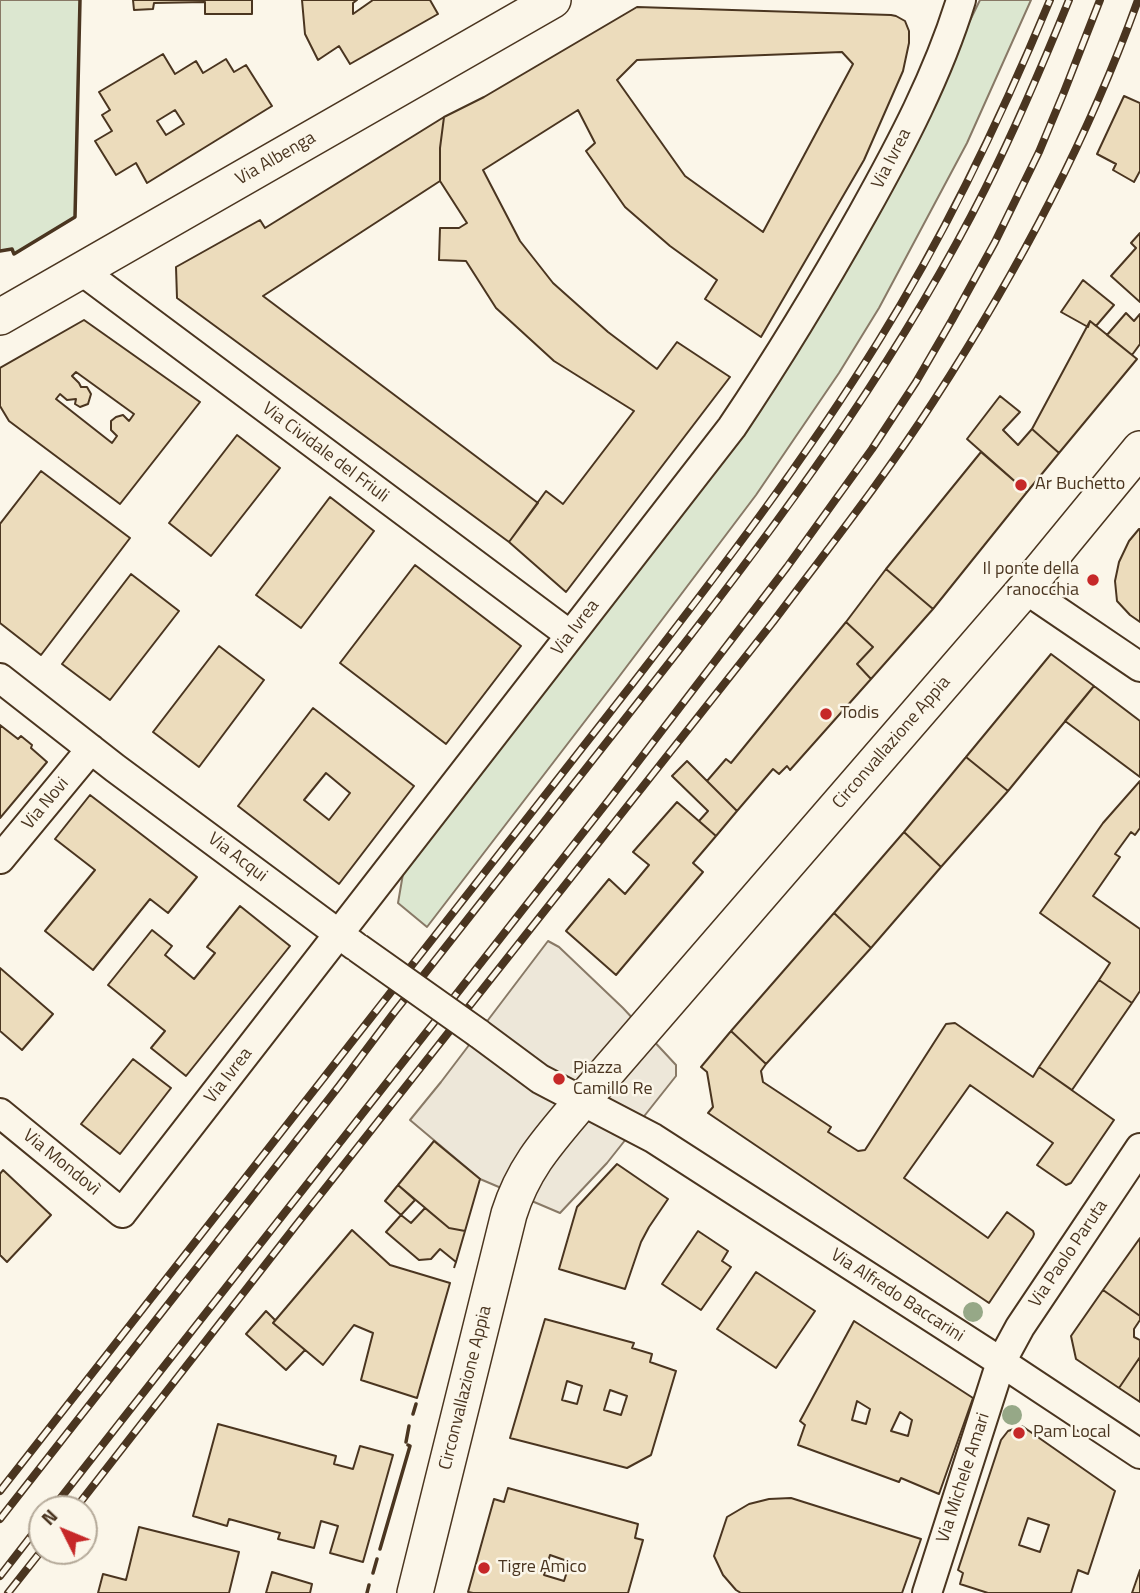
<!DOCTYPE html>
<html>
<head>
<meta charset="utf-8">
<style>
  body { margin:0 }
  #map { position:relative; width:1140px; height:1593px; overflow:hidden; background:#fbf6e9; font-family:"Titillium Web",sans-serif }
  canvas { display:block }
  .north { position:absolute; left:28px; top:1495px; width:70px; height:70px; box-sizing:border-box; background:#fbf6e9; border:2px solid #b4a999; border-radius:50%; rotate:313deg; font-size:19px; font-weight:700; line-height:28px; text-align:center; color:#4a3520 }
  .north::after { content:''; display:block; margin:auto; width:24px; height:32px; background:#c62828; clip-path:polygon(50% 0,100% 100%,50% 72%,0 100%) }
</style>
</head>
<body>
<div id="map">
<canvas width="1140" height="1593"></canvas>
<div class="north">N</div>
</div>
<script>
const context = document.querySelector('canvas').getContext('2d');
context.lineJoin = 'round';
function fill(path, color) { context.fillStyle = color; context.fill(path, 'evenodd'); }
function trace(path, color, width, dash) { context.strokeStyle = color; context.lineWidth = width; context.lineCap = dash ? 'butt' : 'round'; context.setLineDash(dash || []); context.stroke(path); }
function label(font, color, halo, rows, align = 'center') {
  context.font = font + ' "Titillium Web",sans-serif'; context.lineWidth = 5; context.setLineDash([]); context.textBaseline = 'middle'; context.strokeStyle = halo; context.fillStyle = color; for (const [text, x, y, turn = 0] of rows) {
    context.save(); context.translate(x, y); context.rotate((+turn || 0) * Math.PI / 180); context.textAlign = isNaN(turn) ? turn : align; if (halo) context.strokeText(text, 0, 0); context.fillText(text, 0, 0); context.restore();
  }
}
const green = new Path2D(`
  M0,0h80l-5,217 -61,37 -3,-5 -11,2z
  M980,0h51l-64,143 -88,165 -40,65 -83,122 -141,187 -188,245 -29,-24 6,-35 472,-655z`);
const parking = new Path2D(`
  M548,941l11,6 64,61 53,57v11l-69,87 -47,50 -80,-34 -70,-59 31,-38z`);
const building = new Path2D(`
  M133,0h119v14h-47v-12l-51,1 -1,6 -19,1z
  M302,0h55l-4,3v11l20,-14h57l8,14 -88,50 -11,-18 -21,14 -13,-26z
  M637,7l254,8 5,1 9,5 4,10v12l-6,28 -39,89 -103,177 -56,-38 12,-19 -47,-34 -45,-39 -39,-56 9,-8 -17,-33 -95,60 37,71 33,42 55,49 49,37 20,-27 53,35 -164,215 -57,-50 37,-51 17,13 71,-93 -80,-50 -58,-53 -30,-47 -27,-1 1,-32h19l8,-5 -27,-42v-33l4,-31 40,-20zM842,52l11,12 -90,168 -78,-56 -68,-96 20,-20z
  M163,54l12,20 21,-13 7,12 23,-14 8,13 12,-7 26,41 -125,77 -11,-20 -20,12 -21,-34 17,-10 -10,-16 8,-5 -11,-18zM175,110l9,14 -18,11 -9,-14z
  M1124,96l16,7v68l-6,11 -21,-12 3,-6 -19,-10z
  M444,117l-4,31v33l-177,115 275,207 -29,39 -332,-244 -1,-31 84,-47 5,8z
  M1140,233v69l-29,-26 25,-28 -5,-5z
  M1083,280l31,25 -18,21 -6,-5 -2,6 -27,-15z
  M1126,313l8,8 6,-7v30l-8,11 -25,-20z
  M84,320l116,82 -80,102 -111,-83 -9,-15v-38zM76,372l58,42 -5,7 -6,-6 -7,2 -5,4v9l6,6 -5,7 -56,-44 4,-5 7,6 9,-1 -1,5 5,3 8,-3 3,-10 -4,-7h-6l-2,-4 -7,-7z
  M1090,321l47,38 -78,94 -27,-24z
  M1000,396l20,16 -17,18 15,15 14,-16 27,24 -32,39 -60,-53z
  M237,435l43,33 -69,88 -42,-33z
  M981,452l46,40 -94,117 -47,-40z
  M41,471l89,67 -89,117 -41,-32v-99z
  M330,497l44,34 -73,97 -45,-33z
  M1139,529h1v93l-10,-7 -13,-14 -2,-20 4,-19 10,-21z
  M415,565l106,81 -75,98 -106,-81z
  M886,569l47,40 -62,70 -14,-15 16,-17 -27,-25z
  M131,574l48,37 -69,89 -48,-36z
  M846,622l27,25 -16,17 14,15 -81,91 -3,-4 -8,8 -6,-5 -36,42 -30,-30 19,-22 5,4z
  M219,646l45,34 -65,87 -46,-35z
  M1051,654l43,32 -86,105 -42,-34z
  M1094,686l46,35v56l-75,-56z
  M313,708l101,78 -75,98 -101,-78zM326,773l24,20 -21,27 -25,-20z
  M0,725l18,14 3,-3 11,9 -1,3 16,14 -47,56z
  M966,757l42,34 -67,76 -37,-35z
  M687,761l50,50 -21,25 -17,-15 9,-10 -36,-35z
  M1140,781v47l-5,7 -4,-3 -16,22 5,3 -27,39 47,33v62l-8,12 -33,-23 11,-17 -70,-50 63,-90z
  M90,795l107,82 -29,36 -18,-14 -57,71 -48,-39 50,-61 -40,-31z
  M677,802l39,34 -23,27 10,9 -87,103 -50,-44 43,-52 16,15 24,-29 -16,-13z
  M904,832l37,35 -70,81 -37,-35z
  M240,906l50,40 -104,130 -35,-28 14,-17 -57,-46 44,-55 20,16 -7,9 29,24 21,-26 -8,-6z
  M834,913l37,35 -105,116 -35,-33z
  M0,968l53,46 -31,36 -22,-19z
  M1099,980l33,23 -60,87 -33,-23z
  M955,1023l78,54 6,-10 75,53 -43,63 -5,2 -29,-20 16,-22 -83,-58 -66,93 84,60 19,-26 26,19 1,3 -1,3 -44,66 -281,-190 5,-6 -6,-35 -6,-5 30,-36 35,33 -5,7 2,11 68,45 -3,5 30,19 7,-1 81,-126z
  M133,1059l38,29 -51,66 -39,-30z
  M434,1141l46,38 -15,52 -16,-3 -51,-43z
  M617,1164l51,35 -19,28 -8,15 -16,47 -66,-20 18,-62z
  M3,1170l48,45 -44,47 -7,-7v-81z
  M398,1185l17,15 -14,15 -16,-14z
  M425,1208l24,20 16,3 -9,31 -16,-13 -9,10 -12,1 -33,-28 15,-17 10,8z
  M352,1230l38,35 60,18 -33,115 -56,-18 12,-47 -19,-8 -31,40 -50,-42z
  M698,1231l30,20 -6,10 9,6 -30,43 -39,-26z
  M1140,1238v78l-37,-26z
  M756,1272l59,39 -39,57 -59,-39z
  M1103,1290l37,26v4l-6,9v8l6,3v17l-21,31 -43,-29 -5,-23z
  M266,1311l9,9 -2,3 32,27 -19,20 -40,-36z
  M545,1319l89,24 -2,5 20,6 -2,8 26,9 -25,84 -24,13 -117,-30zM567,1381l15,5 -5,18 -15,-4zM610,1390l17,6 -6,19 -17,-5z
  M854,1321l119,77 -34,96 -38,-16 -2,4 -101,-37 7,-20 -5,-4zM857,1401l13,8 -4,15 -14,-4zM900,1412l12,8 -4,16 -17,-5z
  M1140,1357v45l-21,-14z
  M218,1424l118,32 -2,8 19,5 7,-23 33,9 -30,107 -33,-9 8,-27 -17,-5 -7,27 -36,-9 2,-6 -51,-14 -2,7 -34,-10z
  M1022,1426l93,65 -27,83 -10,-4 -7,23h-83l-28,-9 3,-11 -5,-3 43,-130 7,-9zM1028,1518l21,7 -9,27 -21,-7z
  M508,1488l130,36 -3,14 8,2 -15,53h-155l-5,-1 26,-93 10,3zM550,1555l20,7 -6,19 -20,-6z
  M791,1498l130,41 -19,54h-161l-5,-3 -13,-15 -9,-19 13,-39 22,-13 20,-5z
  M139,1527l100,25 -10,41h-131l5,-19 23,6z
  M1140,1570v23h-8z
  M272,1572l40,12 -2,9h-44z`);
const minor = new Path2D(`
  M82,271l488,364
  M1025,589l115,78
  M0,678l115,90 240,178
  M0,859l91,-110
  M478,1033l62,46 113,59 348,224 139,92
  M0,1113l122,100 610,-786c47,-70 90,-141 131,-214 38,-68 75,-138 98,-213
  M927,1593l74,-231 19,-35 120,-179`);
const tertiary = new Path2D(`
  M0,317l553,-317
  M415,1593l94,-379c15,-48 41,-75 73,-113l443,-512 115,-140`);
const rail = new Path2D(`
  M0,1491l633,-808c86,-111 171,-222 245,-341 68,-109 123,-224 172,-342
  M52,1509l556,-708 179,-234 85,-118 44,-67 36,-62 43,-78 44,-90 25,-60 36,-92
  M75,1509l222,-285 476,-602c54,-72 111,-144 160,-220 82,-126 154,-260 205,-402
  M0,1519l339,-433 54,-72 294,-374c110,-142 217,-290 298,-451 31,-62 58,-125 84,-189
  M0,1576l42,-54
  M8,1593l34,-43`);
const minorBridge = new Path2D(`
  M358,948l120,85`);
const fence = new Path2D(`
  M454,1268l2,-6`);
const wall = new Path2D(`
  M0,251l12,-2 2,5 61,-37 5,-217
  M413,1414l3,-10
  M406,1442l3,-16
  M380,1549l30,-103 -2,-1
  M373,1573l4,-14
  M367,1593l2,-8`);
const trees = [
  [973,1312],
  [1012,1415]
];
const markers = [
  [1021,485,7,"#c62828"],
  [1093,580,7,"#c62828"],
  [826,714,7,"#c62828"],
  [559,1079,7,"#c62828"],
  [1019,1433,7,"#c62828"],
  [484,1568,7,"#c62828"]
];
const streetNames = [
  ["Via Albenga",276,159,-30],
  ["Via Ivrea",892,159,-63],
  ["Via Cividale del Friuli",325,453,37],
  ["Via Ivrea",576,628,-52],
  ["Circonvallazione Appia",892,743,-49],
  ["Via Novi",46,804,-50],
  ["Via Acqui",237,858,37],
  ["Via Ivrea",229,1076,-52],
  ["Via Mondovì",61,1163,39],
  ["Via Paolo Paruta",1069,1254,-56],
  ["Via Alfredo Baccarini",897,1296,33],
  ["Circonvallazione Appia",466,1388,-76],
  ["Via Michele Amari",964,1478,-72]
];
const poiNames = [
  ["Ar Buchetto",1035,485],
  ["Il ponte della",1079,570,"right"],
  ["ranocchia",1079,591,"right"],
  ["Todis",840,714],
  ["Piazza",573,1069],
  ["Camillo Re",573,1090],
  ["Pam Local",1033,1433],
  ["Tigre Amico",498,1568]
];
fill(green, '#dce7d0');
trace(green, '#887966', 2);
fill(parking, '#ede7d9');
trace(parking, '#887966', 2);
fill(building, '#ecdcbc');
trace(building, '#4a3520', 2);
trace(minor, '#4a3520', 32);
trace(tertiary, '#4a3520', 38);
trace(minor, '#fbf6e9', 28);
trace(tertiary, '#fbf6e9', 35);
trace(rail, '#4a3520', 8);
trace(rail, '#fbf6e9', 5, [16]);
trace(minorBridge, '#4a3520', 32, []);
trace(minorBridge, '#fbf6e9', 28);
trace(fence, '#4a3520', 2, [9, 3.5]);
trace(wall, '#4a3520', 3.5);
context.fillStyle = '#96a887';
for (const [x, y] of trees) { context.beginPath(); context.arc(x, y, 10, 0, 2 * Math.PI); context.fill(); }
for (const [x, y, r, color] of markers) { const dot = new Path2D(); dot.arc(x, y, r, 0, 2 * Math.PI); context.fillStyle = color; context.fill(dot); trace(dot, '#fbf6e9', 2.5); }
label('18px', '#4a3520', '#fbf6e9', streetNames);
label('18px', '#4a3520', '#fbf6e9', poiNames, 'left');
</script>
</body>
</html>
